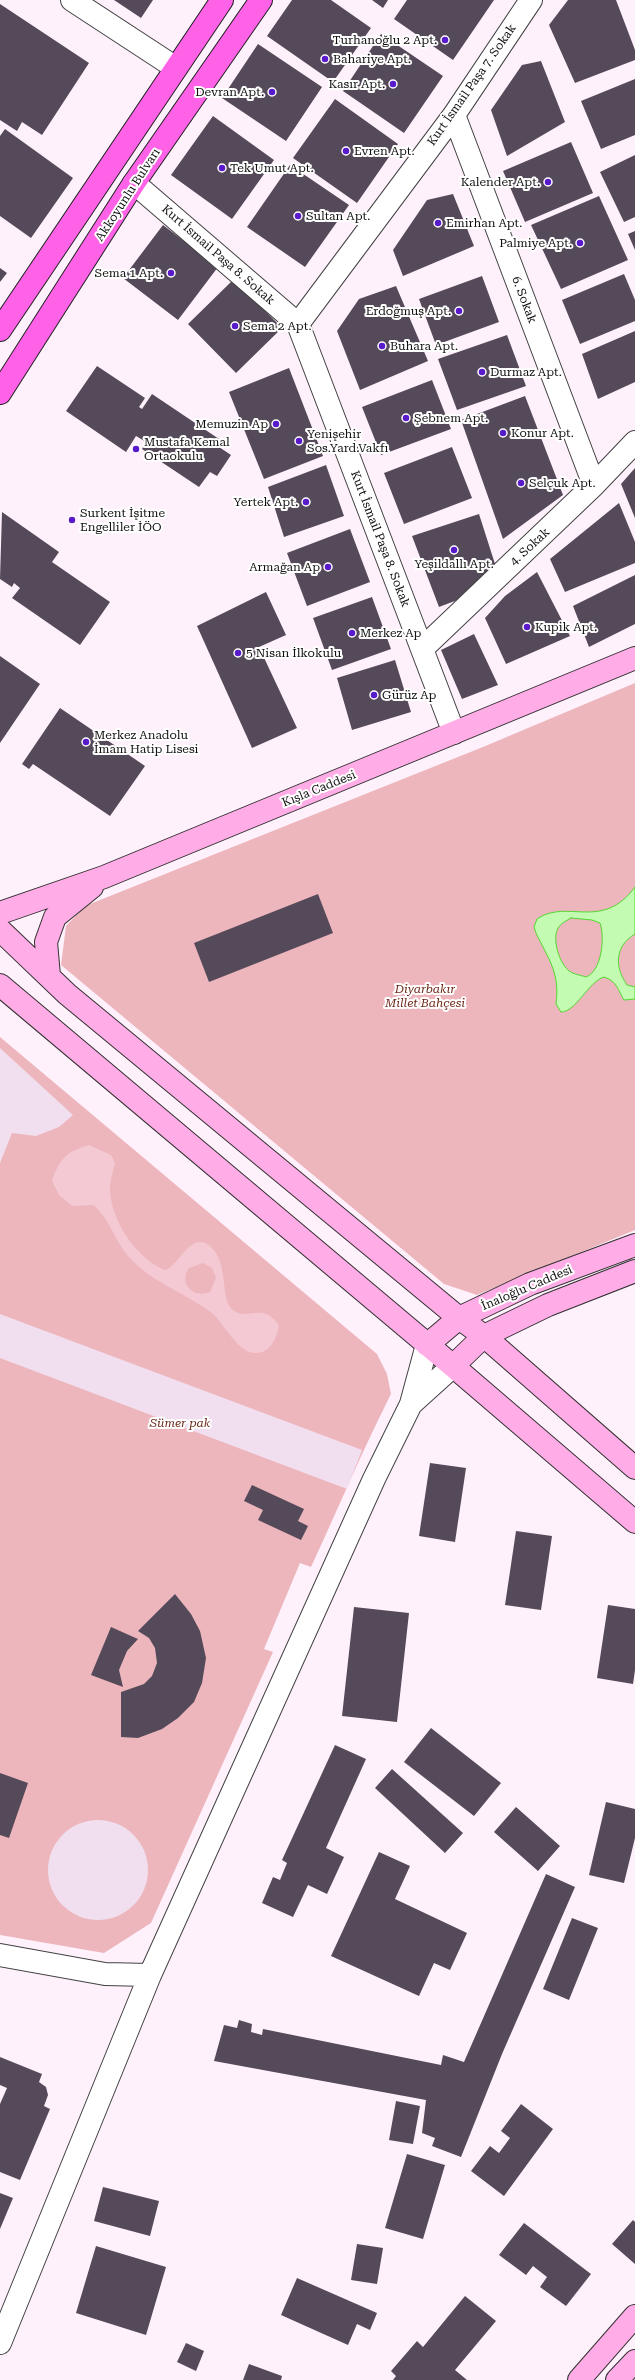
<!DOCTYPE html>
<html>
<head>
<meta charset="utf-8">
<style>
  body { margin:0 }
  canvas { display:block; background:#fff1fc }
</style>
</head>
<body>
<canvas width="635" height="2380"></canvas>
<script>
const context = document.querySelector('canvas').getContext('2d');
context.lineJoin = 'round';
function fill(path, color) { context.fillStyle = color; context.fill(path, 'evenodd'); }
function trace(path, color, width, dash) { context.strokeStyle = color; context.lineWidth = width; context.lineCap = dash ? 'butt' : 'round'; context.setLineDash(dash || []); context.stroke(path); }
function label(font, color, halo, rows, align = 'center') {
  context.font = font + ' "Roboto Serif",serif'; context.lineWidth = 4; context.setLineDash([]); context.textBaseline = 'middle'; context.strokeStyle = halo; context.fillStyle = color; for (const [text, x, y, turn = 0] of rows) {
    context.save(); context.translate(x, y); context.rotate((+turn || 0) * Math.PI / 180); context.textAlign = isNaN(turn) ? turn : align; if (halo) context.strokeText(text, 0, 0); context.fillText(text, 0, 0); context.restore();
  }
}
const green = new Path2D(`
  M635,683v547l-158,65 -33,-11 -383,-319 5,-39 19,-20 398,-159z
  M0,1037l377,317 10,20 4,20c-29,57 -53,115 -80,173l-11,-4 -36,86 9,3 -122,271 -47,30 -104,-18z`);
const pitch = new Path2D(`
  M89,1145l22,10 4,8c-2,9 -5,17 -5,27 1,31 27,69 55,80 14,-4 26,-40 45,-24 20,18 9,53 23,64 15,12 28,-9 46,15 -2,12 -8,28 -23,28 -19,0 -31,-29 -44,-40 -26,-20 -60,-30 -83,-56 -15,-17 -18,-37 -36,-52l-21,1 -13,-11 -7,-14c8,-24 15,-29 37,-36zM203,1263l9,5 4,10 -6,14c-17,7 -32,-9 -21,-24z`);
const plaza = new Path2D(`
  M0,1048l73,67 -14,12 -23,9 -24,-3 -12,30z
  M0,1314l362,136 -15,39 -347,-131z
  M48 1870a50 50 0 1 1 100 0a50 50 0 1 1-100 0Z`);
const water = new Path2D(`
  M635,887v47c-20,12 -21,32 -8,51l8,2v12l-11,1c-6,-10 -7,-19 -20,-23 -16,5 -28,35 -43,35l-5,-8c4,-31 -7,-44 -20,-71l-2,-6 3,-8c31,-21 65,13 98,-32zM571,918l21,2 8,3c5,14 2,48 -14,54 -6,-2 -14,-3 -18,-7 -9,-8 -16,-31 -10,-42 3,-5 8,-7 13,-10z`);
const building = new Path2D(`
  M114,0h39l-12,18z
  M292,0h39l40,28 -38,54 -66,-46z
  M372,0h16l-5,8z
  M407,0h87l-41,60 -59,-41z
  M568,0h48l19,50v10l-60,23 -26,-58z
  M0,4l89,59 -47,72 -20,-13 -5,9 -17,-11z
  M381,34l62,42 -39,57 -61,-42z
  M258,44l64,43 -36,54 -64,-43z
  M541,61l24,61 -58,34 -16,-46 31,-45z
  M635,79v56l-34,14 -20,-48z
  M335,99l63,45 -41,59 -64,-45z
  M213,116l61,44 -42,59 -61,-44z
  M5,129l68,49 -42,60 -31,-22v-80z
  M571,142l22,51 -68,29 -22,-51z
  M635,155v62l-11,5 -24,-50z
  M290,165l59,40 -44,62 -58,-40z
  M453,194l21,52 -71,30 -10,-26 34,-50z
  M599,196l29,64 -67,29 -30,-64z
  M163,225l55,42 -40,53 -55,-42z
  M635,231v19l-7,-16z
  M0,268l7,5 -7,9z
  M624,274l11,26v21l-55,23 -18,-44z
  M482,276l17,46 -63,23 -17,-46z
  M234,279l48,49 -46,45 -48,-49z
  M396,286l32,75 -68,29 -23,-59 22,-32z
  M635,331v51l-37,17 -16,-45z
  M507,335l19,51 -69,24 -19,-51z
  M97,366l48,32 -6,9 3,2 10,-15 70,47 -3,6 12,8 -14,21 -7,-4 -11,15 -57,-38 4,-7 -10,-6 -10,16 -60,-41z
  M289,368l34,88 -59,23 -35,-87z
  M432,380l19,49 -70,26 -19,-48z
  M525,396l38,99 -60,44 -42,-119z
  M452,447l20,51 -68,26 -20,-51z
  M326,465l18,51 -60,21 -16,-50z
  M635,468v50l-14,-34z
  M619,503l16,39v21l-70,29 -15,-33z
  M2,512l57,40 -7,10 58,40 -30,43 -68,-47 8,-10 -6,-5 -2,4 -12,-8z
  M479,514l16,50 -35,35 -21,8 -27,-71z
  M350,529l20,53 -63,24 -20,-53z
  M537,572l33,64 -64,28 -21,-46 20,-22z
  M635,575v49l-46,23 -16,-41z
  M266,592l20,43 -27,12 38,81 -45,20 -55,-122z
  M372,597l19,52 -59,21 -19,-52z
  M474,634l24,51 -36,14 -21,-49z
  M0,656l40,28 -40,59z
  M395,660l16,52 -59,18 -15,-52z
  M60,708l85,58 -35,50 -77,-52 -4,5 -7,-5z
  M318,894l15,39 -124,49 -15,-39z
  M430,1463l36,5 -11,74 -36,-6z
  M252,1485l52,24 -6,12 10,5 -7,14 -43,-20 5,-10 -19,-9z
  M516,1531l36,5 -11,74 -36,-5z
  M175,1594l16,20 9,17 6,27 -4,25 -8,19 -16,16 -16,11 -24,9 -17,-1v-45l23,-8 8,-8 5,-13 -2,-15 -6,-10 -11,-7z
  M608,1605l27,4v61l-2,14 -36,-6z
  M354,1607l55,6 -12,109 -55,-6z
  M111,1627l27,12 -11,12 -8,19 4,17 -32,-12z
  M431,1728l70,55 -27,33 -70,-54z
  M335,1745l31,14 -40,89 18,9 -17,37 -19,-9 -15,32 -31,-14 11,-26 7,3 7,-17 -5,-3z
  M392,1769l71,64 -18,20 -70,-65z
  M0,1773l28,10 -19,55 -9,-3z
  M606,1802l29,7v29l-11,45 -35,-8z
  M516,1807l44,39 -22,25 -44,-39z
  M379,1852l31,14 -15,33 72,34 -17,37 -16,-7 -15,33 -88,-40z
  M546,1874l29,13 -73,167 -41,103 -29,-11 3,-8 -13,-5 4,-33 -212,-39 10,-36 13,3 2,-8 13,4 -1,8 11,3 1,-6 178,36 2,-10 21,7z
  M572,1918l26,10 -29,72 -26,-11z
  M0,2057l42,17 -3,8 7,5 2,8 -4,11 6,3 -30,71 -20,-8v-68l7,-16 -7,-3z
  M396,2101l24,5 -7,38 -24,-4z
  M521,2104l32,25 -49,67 -33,-25 19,-25 9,7 11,-15 -9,-7z
  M407,2154l38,11 -22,74 -38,-11z
  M103,2187l56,14 -9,35 -56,-15z
  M0,2193l13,5 -13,31z
  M633,2220l2,2v42l-23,-20z
  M524,2223l67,51 -25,32 -26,-19 7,-10 -14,-11 -7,9 -27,-20z
  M357,2244l26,4 -6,36 -26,-4z
  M96,2246l70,21 -20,68 -70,-22z
  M297,2278l80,35 -7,17 -13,-6 -9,21 -67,-30z
  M465,2296l31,25 -41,49 12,10h-74l3,-4 -5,-5 26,-30 6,6z
  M186,2343l18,8 -8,20 -19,-9z
  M249,2364l33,12 -1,4h-38z`);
const street = new Path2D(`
  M72,0l104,68
  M454,115l140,370
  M134,183l164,141 156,409
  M298,324l156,-209 77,-115
  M422,649l172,-164 41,-43
  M411,1404l16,-59
  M0,1955l105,19 45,1
  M0,2343l150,-368 224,-496 37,-75 42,-38`);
const secondary = new Path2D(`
  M0,913l104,-36 531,-219
  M0,930l67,64 392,324 25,18 151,132
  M49,976l-3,-34 9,-25 37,-30
  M0,985l453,381 182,156
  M427,1345l32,-27 71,-34 105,-39
  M453,1366l31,-30 64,-31 87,-34
  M579,2380l56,-64
  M617,2380l18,-19`);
const primary = new Path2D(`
  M0,330l222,-330
  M0,393l134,-210 127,-183`);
const markers = [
  [445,40,4,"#581acb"],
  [325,59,4,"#581acb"],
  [393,84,4,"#581acb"],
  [272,92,4,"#581acb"],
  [346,151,4,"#581acb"],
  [222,168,4,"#581acb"],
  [548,182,4,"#581acb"],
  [298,216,4,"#581acb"],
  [438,223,4,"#581acb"],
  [580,243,4,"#581acb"],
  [171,273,4,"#581acb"],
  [459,311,4,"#581acb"],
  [235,326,4,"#581acb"],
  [382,346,4,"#581acb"],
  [482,372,4,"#581acb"],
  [406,418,4,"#581acb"],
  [276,424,4,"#581acb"],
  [503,433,4,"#581acb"],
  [299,441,4,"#581acb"],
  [136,449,4,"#581acb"],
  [521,483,4,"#581acb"],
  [306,502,4,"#581acb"],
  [72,520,4,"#581acb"],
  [454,550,4,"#581acb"],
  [328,567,4,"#581acb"],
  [527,627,4,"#581acb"],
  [352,633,4,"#581acb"],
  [238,653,4,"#581acb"],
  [374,695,4,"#581acb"],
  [86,742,4,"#581acb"]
];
const poiNames = [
  ["Turhanoğlu 2 Apt.",437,40,"right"],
  ["Bahariye Apt.",333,59],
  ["Kasır Apt.",385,84,"right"],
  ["Devran Apt.",264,92,"right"],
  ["Evren Apt.",354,151],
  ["Tek Umut Apt.",230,168],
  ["Kalender Apt.",540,182,"right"],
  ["Sultan Apt.",306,216],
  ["Emirhan Apt.",446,223],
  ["Palmiye Apt.",572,243,"right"],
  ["Sema 1 Apt.",163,273,"right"],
  ["Erdoğmuş Apt.",451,311,"right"],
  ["Sema 2 Apt.",243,326],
  ["Buhara Apt.",390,346],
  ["Durmaz Apt.",490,372],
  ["Şebnem Apt.",414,418],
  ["Memuzin Ap",268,424,"right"],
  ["Konur Apt.",511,433],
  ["Yenişehir",307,434],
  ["Sos.Yard.Vakfı",307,448],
  ["Mustafa Kemal",144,442],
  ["Ortaokulu",144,456],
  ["Selçuk Apt.",529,483],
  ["Yertek Apt.",298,502,"right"],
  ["Surkent İşitme",80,513],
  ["Engelliler İÖO",80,527],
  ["Yeşildallı Apt.",454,564,"center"],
  ["Armağan Ap",320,567,"right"],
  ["Kupik Apt.",535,627],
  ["Merkez Ap",360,633],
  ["5 Nisan İlkokulu",246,653],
  ["Gürüz Ap",382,695],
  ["Merkez Anadolu",94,735],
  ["İmam Hatip Lisesi",94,749]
];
const streetNames = [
  ["Kurt İsmail Paşa 7. Sokak",472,85,-55],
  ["Akkoyunlu Bulvarı",128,195,-57],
  ["Kurt İsmail Paşa 8. Sokak",218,255,41],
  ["6. Sokak",524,300,69],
  ["Kurt İsmail Paşa 8. Sokak",380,539,69],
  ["4. Sokak",530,547,-43],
  ["Kışla Caddesi",319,789,-22],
  ["İnaloğlu Caddesi",527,1288,-23]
];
const parkNames = [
  ["Diyarbakır",425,989],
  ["Millet Bahçesi",425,1003],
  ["Sümer pak",180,1423]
];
fill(green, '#edb6bd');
fill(pitch, '#f4c9d4');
fill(plaza, '#f1deee');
fill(water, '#c2fbb1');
trace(water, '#53d831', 1);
fill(building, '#554a59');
trace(street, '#424242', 24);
trace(secondary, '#313131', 24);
trace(primary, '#202020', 24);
trace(street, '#fff', 22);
trace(secondary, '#fface7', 22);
trace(primary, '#ff61e7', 22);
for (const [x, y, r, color] of markers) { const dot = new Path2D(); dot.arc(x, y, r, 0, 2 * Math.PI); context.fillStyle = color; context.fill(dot); trace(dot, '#fff', 1.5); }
label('12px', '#0f0f0f', '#fff', poiNames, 'left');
label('12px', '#0f0f0f', '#fff', streetNames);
label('italic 12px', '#6d2919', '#fff', parkNames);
</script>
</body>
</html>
